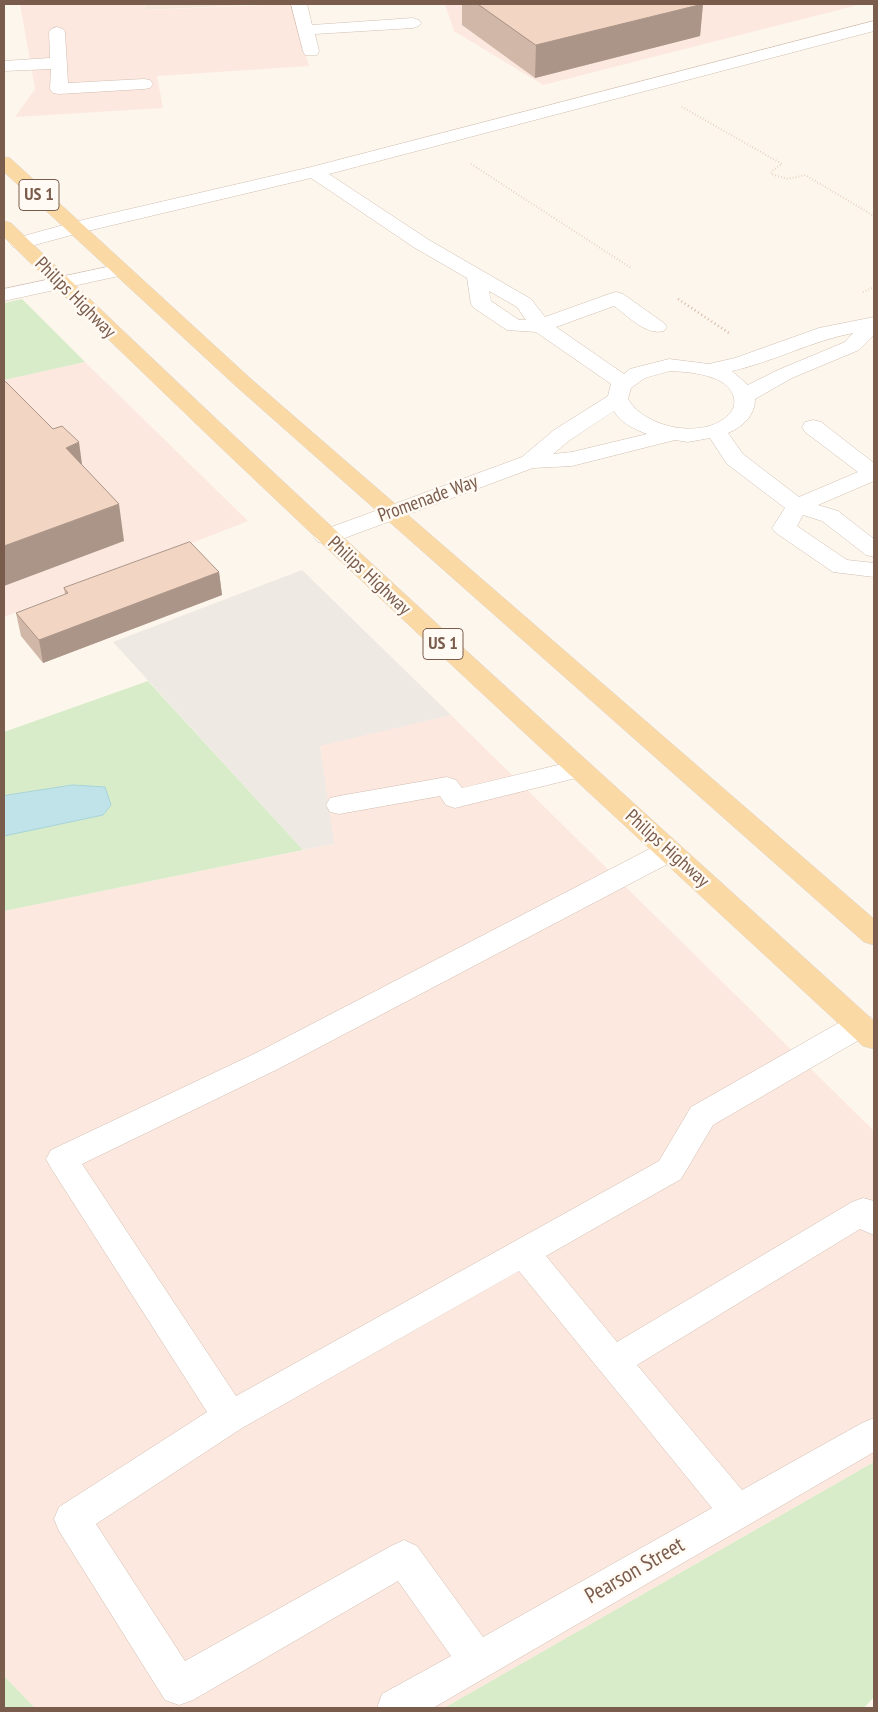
<!DOCTYPE html>
<html>
<head>
<meta charset="utf-8">
<style>
  body { margin:0 }
  #map { position:relative; width:878px; height:1712px; overflow:hidden; background:#fdf6ec; font-family:"PT Sans Narrow",sans-serif }
  canvas { display:block }
  .frame { position:absolute; inset:0; border:5px solid #7a5c4d; pointer-events:none }
</style>
</head>
<body>
<div id="map">
<canvas width="878" height="1712"></canvas>
<div class="frame"></div>
</div>
<script>
const context = document.querySelector('canvas').getContext('2d');
context.lineJoin = 'round';
function fill(path, color) { context.fillStyle = color; context.fill(path, 'evenodd'); }
function trace(path, color, width, dash) { context.strokeStyle = color; context.lineWidth = width; context.lineCap = dash ? 'butt' : 'round'; context.setLineDash(dash || []); context.stroke(path); }
function label(font, color, halo, rows, align = 'center') {
  context.font = font + ' "PT Sans Narrow",sans-serif'; context.lineWidth = 5; context.setLineDash([]); context.textBaseline = 'middle'; context.strokeStyle = halo; context.fillStyle = color; for (const [text, x, y, turn = 0] of rows) {
    context.save(); context.translate(x, y); context.rotate((+turn || 0) * Math.PI / 180); context.textAlign = isNaN(turn) ? turn : align; if (halo) context.strokeText(text, 0, 0); context.fillText(text, 0, 0); context.restore();
  }
}
const residential = new Path2D(`
  M144,4h125l-124,6z`);
const commercial = new Path2D(`
  M20,4h124l1,6 147,-6 17,62 -152,10 6,32 -148,9 20,-28z
  M445,4h417l-319,81 -89,-54z
  M85,362l163,159 -244,96v-237z
  M451,715l423,416v331l-430,246h-409l-31,-32v-765l329,-67 -13,-99z`);
const industrial = new Path2D(`
  M302,570l149,145 -131,31 14,98 -31,6 -190,-208z`);
const green = new Path2D(`
  M22,299l63,63 -81,18v-77z
  M148,681l155,169 -299,61v-75l99,-21 8,-10 -6,-18 -32,-2 -69,11v-64z
  M874,1462v235l-10,11h-420z
  M4,1676l31,32h-31z`);
const water = new Path2D(`
  M73,785l32,2 6,18 -8,10 -99,21v-40z`);
const pathFar1 = new Path2D(`
  M682,107l100,57 -9,6 -2,4 17,5 17,-4 69,41
  M471,164l160,104
  M863,292l11,-5`);
const path = new Path2D(`
  M678,299l51,34`);
const minor = new Path2D(`
  M291,4h16l5,21 101,-7 6,2 2,3 -2,3 -6,2 -98,6 4,17 -2,4h-12l-2,-4z
  M874,21v10l-545,143 100,66 102,59 14,18 64,-23 7,-2 7,2 41,29 3,4 -3,4c-18,5 -36,-15 -50,-25l-58,21 68,47 6,-5 39,-10 40,5 26,-6 84,-30 55,-11v18l-15,15 -67,28 -37,21c0,16 -12,28 -27,34l15,21 56,43 59,-25 -53,-40 -3,-5 3,-5 8,-2 8,2 53,41v18l-56,24 20,6 36,28v18l-8,-2 -44,-34 -19,-6 -6,11 50,34 27,3v14l-41,-5 -57,-39 -4,-5 13,-20 -58,-44 -17,-26 -22,4 -13,-2 -103,26 -39,2 -199,74 -8,2 -8,-2 -4,-5 4,-5 204,-75 32,-27 54,-34 3,-12 -75,-52 -29,-2 -33,-22 -3,-4 -4,-26 -52,-30 -104,-70 -232,55 -59,16 -7,-2 -3,-4 3,-4 61,-17 237,-55zM489,291l28,16 9,13h-7l-28,-19zM853,333l-8,9 -67,28 -30,15 -16,-14c41,-9 79,-30 121,-38zM670,371c18,1 59,3 64,27 1,5 0,10 -3,14 -23,29 -86,17 -103,-13l3,-11 14,-10zM614,411c7,12 20,18 33,23l-75,18 -19,2 17,-14z
  M57,27l6,2 2,3 3,51 76,-4 6,1 3,4 -3,4 -6,1 -85,5 -6,-1 -3,-4 1,-20 -47,2v-10l46,-3 -1,-26 2,-3z
  M121,264l7,2 3,4 -3,4 -124,27v-12z
  M579,760l9,3 4,6 -4,6 -133,33 -9,-3 -6,-9 -101,18 -9,-2 -4,-7 4,-7 9,-2 108,-19 9,3 6,8z
  M669,841l10,3 4,7 -4,7 -401,211 -196,95 154,232 423,-235 32,-54 158,-90 11,-3 11,3 3,7 -3,9 -158,92 -32,54 -135,77 71,86 235,-140 11,-4 11,3v34l-14,-6 -223,136 105,125 120,-67 12,-5v34l-441,256h-56l5,-14 69,-38 -53,-75 -205,119 -14,5 -14,-5 -106,-169 -5,-12 5,-12 148,-95 -156,-244 -5,-9 5,-9 205,-97 403,-209zM519,1271l193,237 -229,129 -66,-91 -13,-6 -13,6 -206,115 -89,-137 146,-96z`);
const major = new Path2D(`
  M4,157l6,1 241,221 623,540v26l-10,-3 -627,-555 -233,-215z
  M4,221l7,2c281,273 573,535 863,798v28l-11,-3c-288,-267 -579,-532 -859,-809z`);
const wall = new Path2D(`
  M462,4h241l-3,32 -165,42 -73,-53z
  M219,572l3,23 -179,68 -22,-27 -5,-23 49,-18 -1,-7z`);
const shadedWall = new Path2D(`
  M703,4l-3,32 -165,42 1,-33z
  M79,442l5,37 -18,-31z
  M119,504l5,37 -120,45v-40z
  M219,572l3,23 -179,68 -4,-23z`);
const building = new Path2D(`
  M478,4h225l-167,41z
  M6,382l47,47 9,-3 17,16 -13,6 53,56 -115,42v-163z
  M190,542l29,30 -180,68 -23,-27 52,-20 -4,-5z`);
const shields = [
  [39,195,40],
  [443,644,40]
];
const shieldNames = [
  ["US 1",39,195],
  ["US 1",443,644]
];
const streetNames = [
  ["Philips Highway",75,298,45],
  ["Promenade Way",428,499,-20],
  ["Philips Highway",369,576,43],
  ["Philips Highway",667,849,42]
];
const nearStreetnames = [
  ["Pearson Street",635,1571,-30]
];
fill(residential, '#f5e8da');
fill(commercial, '#fde8e0');
fill(industrial, '#efe9e4');
fill(green, '#d8ecc9');
fill(water, '#bfe3e8');
trace(water, '#a5d3da', 1);
trace(minor, '#d1beb0', 1);
trace(major, '#dad1cd', 1);
trace(pathFar1, '#d9b8a5', 2, [0.5, 2.5]);
trace(path, '#d9b8a5', 2.5, [1, 3]);
fill(minor, '#fff');
fill(major, '#fbd9a5');
fill(wall, '#d1b7a8');
fill(shadedWall, '#aa9588');
fill(building, '#f3d5c3');
trace(building, '#aa9588', 1);
for (const [x, y, w] of shields) { const box = new Path2D(); box.roundRect(x - w / 2, y - 15.5, w, 31, 4); context.fillStyle = '#fffaf3'; context.fill(box); trace(box, '#7a5c4d', 1); }
label('bold 18px', '#7a5c4d', null, shieldNames);
label('19px', '#7a5c4d', '#fffaf3', streetNames);
label('22px', '#7a5c4d', '#fffaf3', nearStreetnames);
</script>
</body>
</html>
